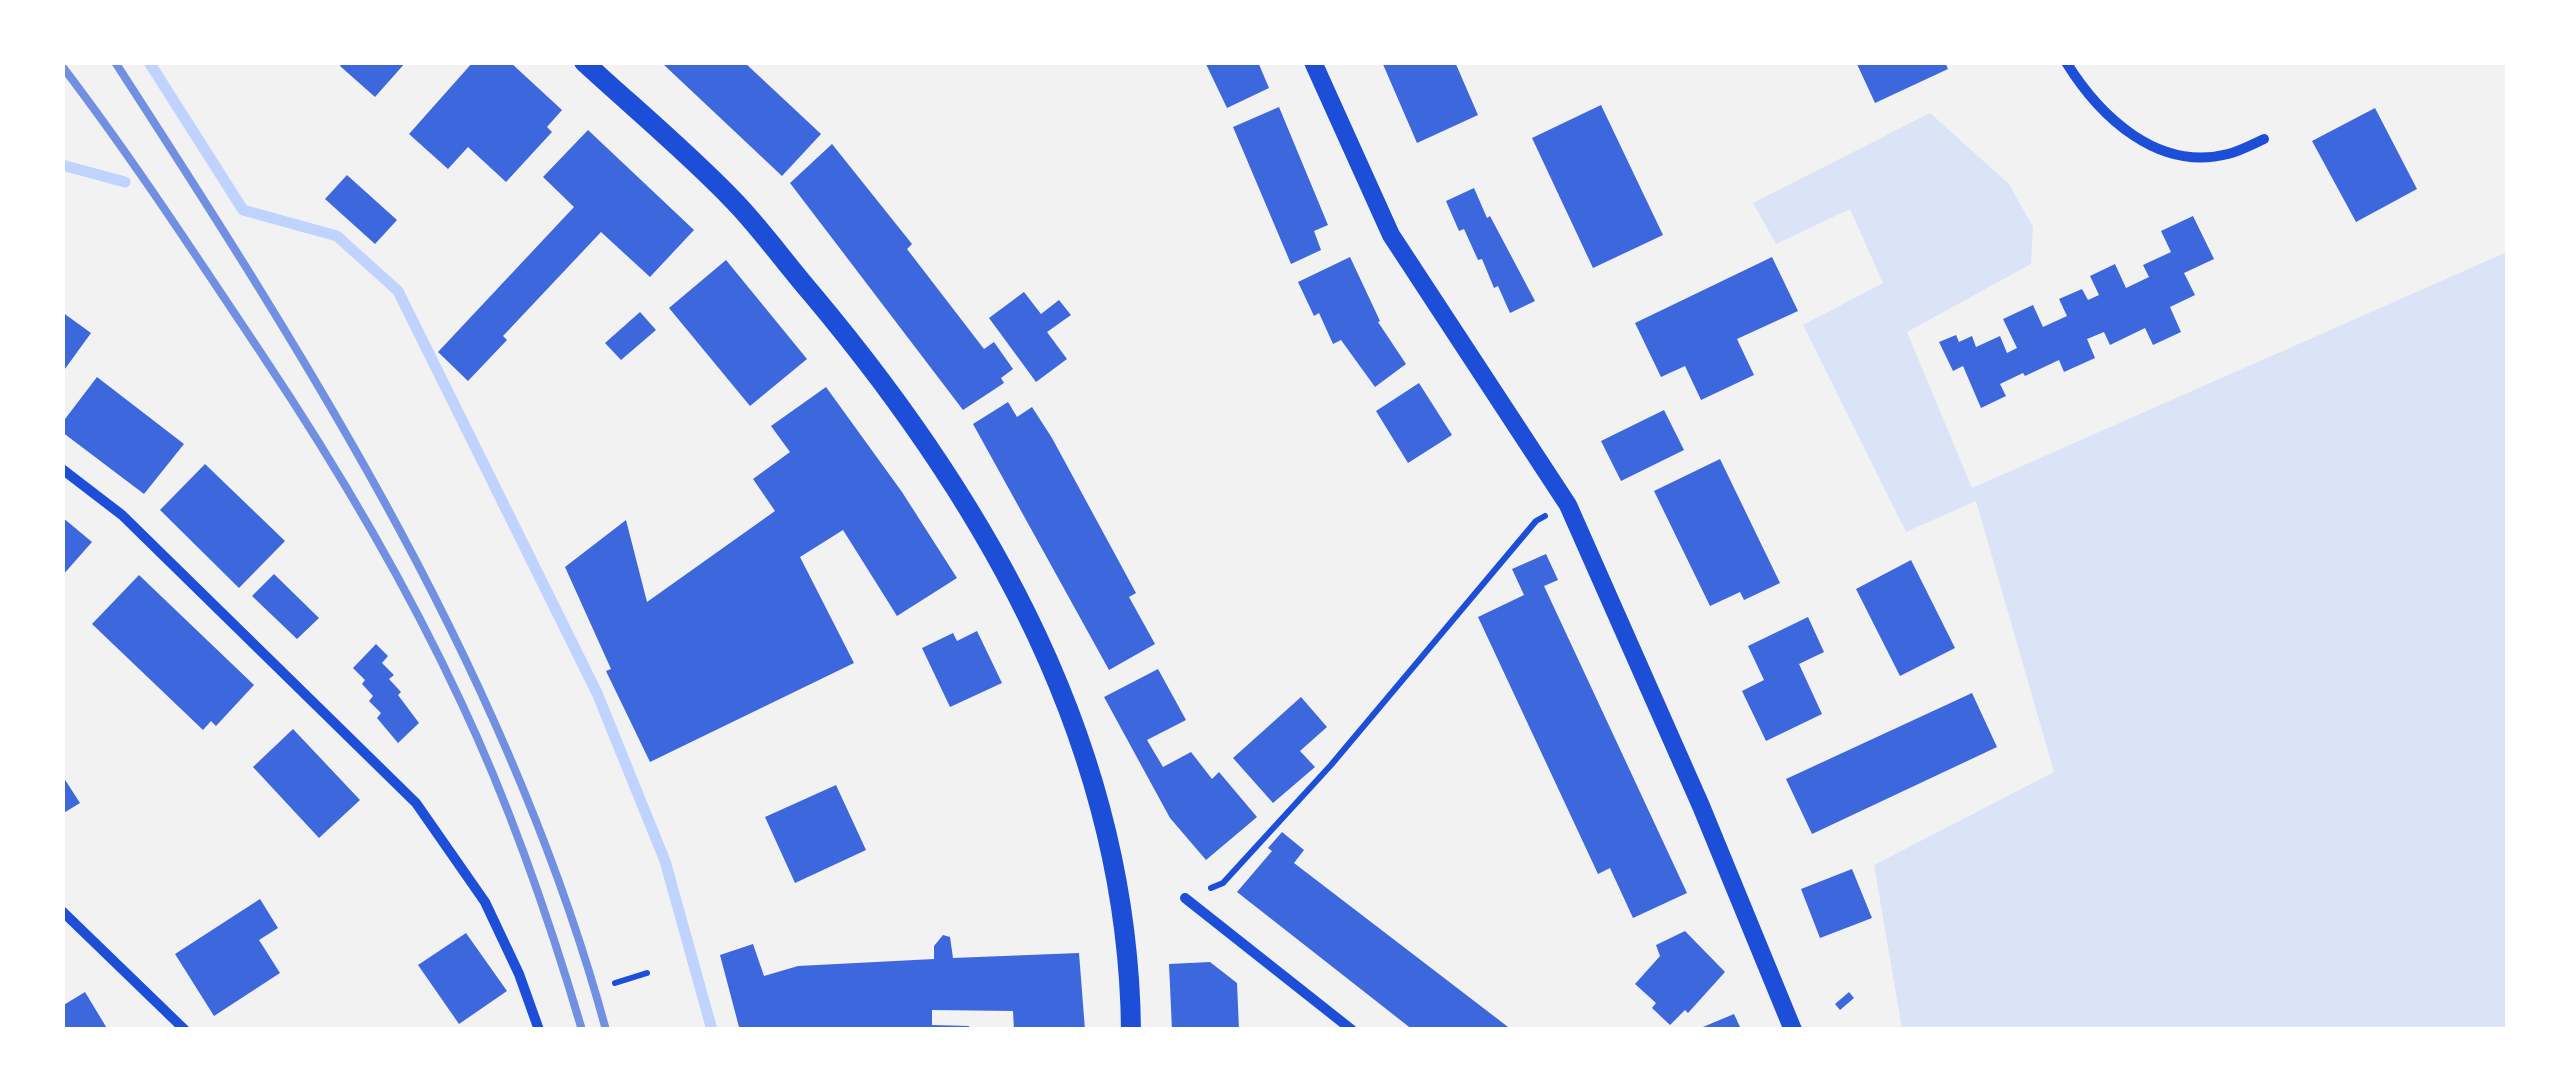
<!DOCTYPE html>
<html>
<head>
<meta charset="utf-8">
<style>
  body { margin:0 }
  #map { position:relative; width:2570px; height:1092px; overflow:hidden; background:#f2f2f2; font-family:"Noto Sans",sans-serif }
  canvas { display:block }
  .frame { position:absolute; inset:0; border:65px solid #fff; pointer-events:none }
</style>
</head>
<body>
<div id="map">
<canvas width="2570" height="1092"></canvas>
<div class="frame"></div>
</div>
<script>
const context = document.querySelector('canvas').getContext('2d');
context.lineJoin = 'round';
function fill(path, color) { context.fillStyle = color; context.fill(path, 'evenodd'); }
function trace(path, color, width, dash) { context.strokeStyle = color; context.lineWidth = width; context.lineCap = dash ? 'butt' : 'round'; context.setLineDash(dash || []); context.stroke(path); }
const green = new Path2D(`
  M1930,113l79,71 24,43 -2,37 -124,68 65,156 535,-236v777h-605l-28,-164 180,-93 -78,-271 -70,31 -103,-207 80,-42 -33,-74 -74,35 -23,-41z`);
const stream = new Path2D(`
  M149,62l94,148 94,26 61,55 199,402 68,168 47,169
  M62,165l63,17`);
const building = new Path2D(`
  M343,62h63l-31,35 -35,-31z
  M473,62h37l52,48 -15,17 5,5 -46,50 -38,-35 -20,22 -39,-35z
  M664,62h80l77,72 -39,42 -119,-112z
  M1205,62h53l11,26 -42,20z
  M1382,62h73l23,53 -61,28z
  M1856,62h89l3,7 -73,34z
  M1601,105l62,130 -70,33 -61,-130z
  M1279,107l49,118 -14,6 7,19 -30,14 -58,-137z
  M2375,108l42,81 -61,33 -44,-81z
  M588,130l106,100 -44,47 -49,-45 -98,104 4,4 -39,41 -30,-29 136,-145 -31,-30z
  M832,144l80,100 -5,5 77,100 10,-7 19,27 -12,9 3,5 -41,27 -173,-227z
  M347,175l50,45 -22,24 -50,-45z
  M1474,188l13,30 3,-2 45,85 -25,12 -12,-27 -4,2 -12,-29 -4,1 -14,-31 -5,2 -13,-30z
  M2193,216l21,43 -30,14 11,22 -25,12 11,25 -28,13 -8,-17 -35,17 -6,-13 -17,7 8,19 -31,14 -5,-12 -34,16 -2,-3 -23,11 6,12 -25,12 -18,-42 -10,5 -14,-29 17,-7 3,7 13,-6 4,11 24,-11 7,17 10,-5 -14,-29 30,-14 10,22 24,-11 -8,-17 23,-10 6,11 11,-5 -9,-19 25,-12 11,24 23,-11 -6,-12 28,-13 -10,-21z
  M1350,257l30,64 -2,1 28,42 -31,23 -34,-47 -8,4 -14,-31 -5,3 -16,-34z
  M1772,257l26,54 -61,28 17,36 -53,25 -16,-34 -24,11 -26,-54z
  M726,260l81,99 -57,47 -81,-98z
  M1024,292l17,22 18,-14 12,15 -24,17 20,27 -31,23 -47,-64z
  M62,312l29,21 -29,40z
  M640,312l16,18 -35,30 -16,-17z
  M97,377l87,67 -40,50 -82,-62v-9z
  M1419,383l33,52 -44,28 -32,-52z
  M826,387l76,105 55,86 -60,38 -54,-86 -43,27 54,106 -204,99 -44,-91 5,-2 -46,-102 61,-47 21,82 128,-91 -22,-32 37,-27 -19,-26z
  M1008,402l9,15 15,-10 20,31 84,155 -7,4 26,47 -46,26 -136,-246z
  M1664,410l20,40 -63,31 -20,-40z
  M1720,459l60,124 -36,17 -4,-8 -30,14 -56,-115z
  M205,464l80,77 -46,47 -79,-78z
  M62,517l30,25 -30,34z
  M1546,554l12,26 -14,6 143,307 -54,25 -23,-50 -12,6 -120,-257 46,-22 -12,-26z
  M1911,560l44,88 -55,28 -44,-87z
  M274,574l45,44 -22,21 -45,-43z
  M139,575l115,110 -38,41 -5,-5 -8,9 -111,-106z
  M1808,617l16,35 -25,12 23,50 -56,27 -24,-50 22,-11 -16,-34z
  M977,631l25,52 -52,24 -28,-59 31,-15 4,8z
  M376,644l12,12 -6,7 12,12 -5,4 12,13 -3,3 21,28 -21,20 -21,-25 4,-5 -12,-12 4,-5 -11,-12 3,-4 -12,-12z
  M1158,669l28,51 -39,20 16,27 28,-15 21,27 7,-7 38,45 -51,43 -36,-42 -66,-121z
  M1972,693l25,54 -185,87 -26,-55z
  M1301,697l26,30 -27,24 15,16 -42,36 -40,-45z
  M293,729l67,71 -41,38 -66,-71z
  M62,775l18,28 -18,11z
  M836,785l30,65 -71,33 -30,-66z
  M1282,832l22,18 -10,13 218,167h-99l-176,-138 35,-41 -4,-3z
  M1852,869l20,49 -52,20 -19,-49z
  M260,899l18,29 -19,12 21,33 -66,43 -39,-62z
  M1685,931l40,41 -37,41 -3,-3 -15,15 -18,-17 4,-5 -21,-19 25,-28 -4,-11z
  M466,933l41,58 -48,33 -41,-59z
  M943,935l7,2 3,21 126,-5 6,77h-71l-1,-19 -81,-1v15l37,1v4l-230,-3 -19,-72 33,-11 11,32 34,-10 136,-7v-13z
  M1210,962l27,21 2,47h-67l-3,-66z
  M85,992l23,38h-46v-24z
  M1849,992l5,6 -14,12 -5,-6z
  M1734,1014l7,15h-43z`);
const path = new Path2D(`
  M1211,888l12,-5 108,-118 205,-244 9,-5
  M615,983l32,-10`);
const minor = new Path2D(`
  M2066,62c34,55 92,110 162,92 12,-3 25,-10 36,-15
  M62,469l60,46 294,288 69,99 34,72 20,56
  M1185,898l167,132
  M62,911l123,119`);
const tertiary = new Path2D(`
  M1313,62l78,173 177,270 133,301 92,224`);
const secondary = new Path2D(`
  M584,62c50,46 103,90 150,139 28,29 52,63 78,93 177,211 316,454 319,736`);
const rail = new Path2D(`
  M115,62c197,304 395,615 491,968
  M62,66c71,93 134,190 199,287 75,112 143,227 200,349 50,106 88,216 121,328`);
fill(green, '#dbe4f7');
trace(stream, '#bfd3fe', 11);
fill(building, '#3d67dc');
trace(path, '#1d4ed8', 6);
trace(minor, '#1d4ed8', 10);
trace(tertiary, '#1d4ed8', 18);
trace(secondary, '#1d4ed8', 20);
trace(rail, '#7290e2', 8);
</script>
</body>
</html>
